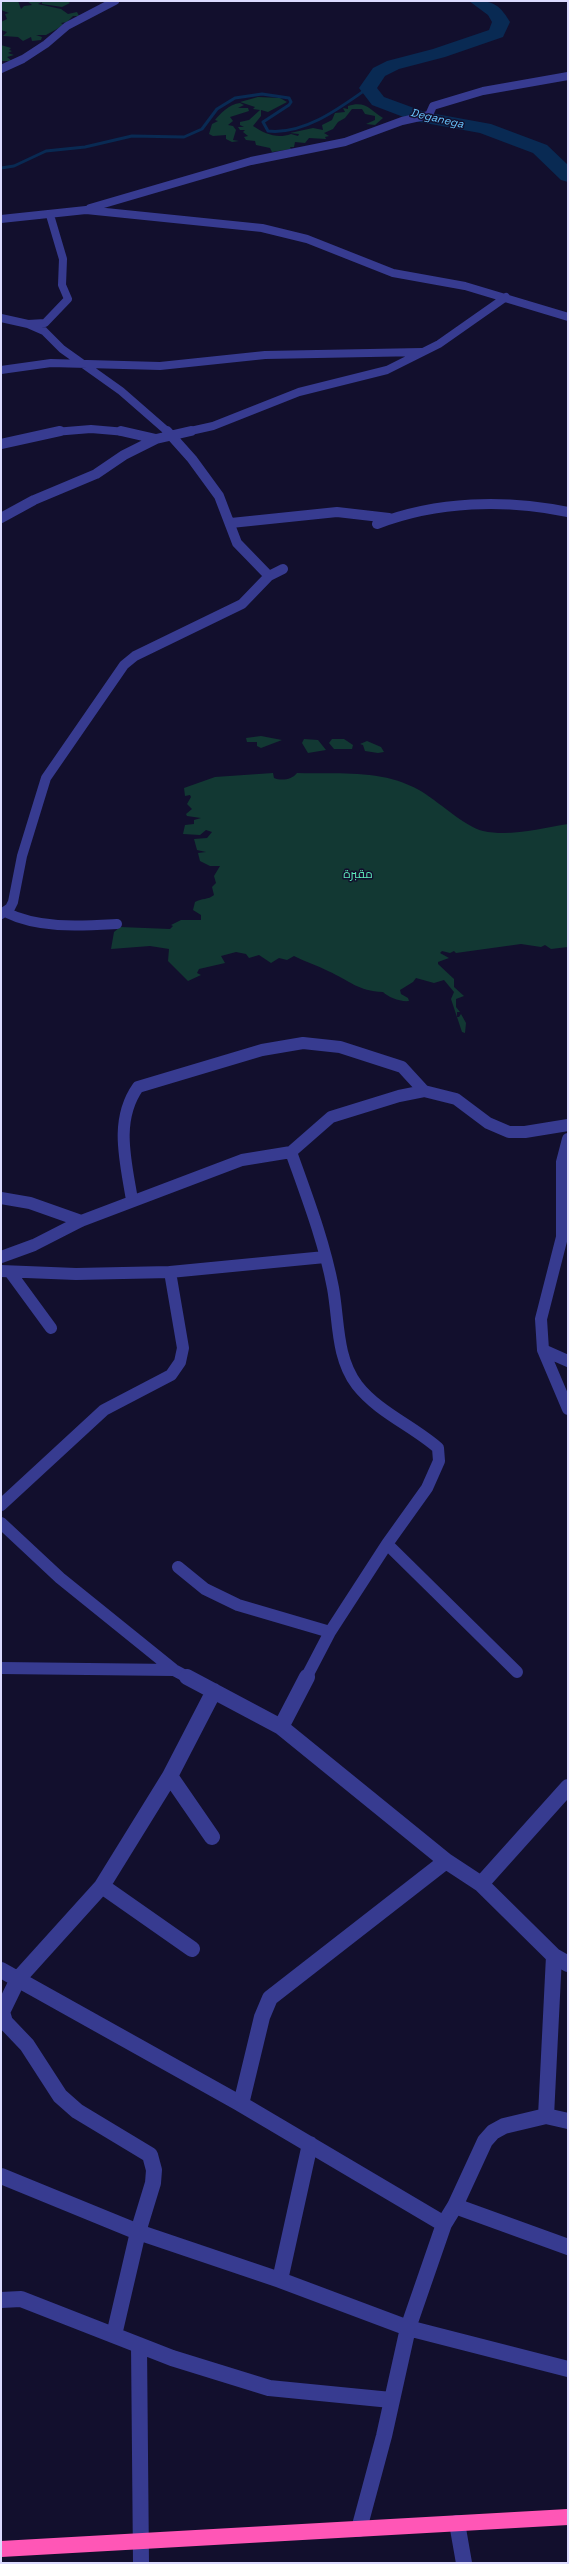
<!DOCTYPE html>
<html>
<head>
<meta charset="utf-8">
<style>
  body { margin:0 }
  #map { position:relative; width:569px; height:2564px; overflow:hidden; background:#120f2d; font-family:"Space Grotesk",sans-serif }
  canvas { display:block }
  .frame { position:absolute; inset:0; border:2px solid #dcdbff; pointer-events:none }
</style>
</head>
<body>
<div id="map">
<canvas width="569" height="2564"></canvas>
<div class="frame"></div>
</div>
<script>
const context = document.querySelector('canvas').getContext('2d');
context.lineJoin = 'round';
function fill(path, color) { context.fillStyle = color; context.fill(path, 'evenodd'); }
function trace(path, color, width, dash) { context.strokeStyle = color; context.lineWidth = width; context.lineCap = dash ? 'butt' : 'round'; context.setLineDash(dash || []); context.stroke(path); }
function label(font, color, halo, rows, align = 'center') {
  context.font = font + ' "Space Grotesk",Cairo,sans-serif'; context.lineWidth = 3; context.setLineDash([]); context.textBaseline = 'middle'; context.strokeStyle = halo; context.fillStyle = color; for (const [text, x, y, turn = 0] of rows) {
    context.save(); context.translate(x, y); context.rotate((+turn || 0) * Math.PI / 180); context.textAlign = isNaN(turn) ? turn : align; if (halo) context.strokeText(text, 0, 0); context.fillText(text, 0, 0); context.restore();
  }
}
const green = new Path2D(`
  M1,1h17l3,8 3,-3 8,-1 -5,-4h40l3,2 -8,4 -20,-3v-2l-4,2 23,5 7,5 9,-2 2,4h-6l-6,6 -6,1 3,2 -18,10h-10l6,2 -1,3 -9,1 -1,-4 -8,4 -5,-4 -15,-1 4,-4 -6,-2v-8l6,-3 -2,-5 4,-1 -8,-3z
  M1,45l10,3 -2,2 3,1 -4,2 6,2 -7,2 5,4h-11z
  M258,97l22,1 7,4 -19,10 -7,-2v6l-8,10c12,8 24,13 38,8l7,2 1,-2 -9,-1 23,-5 10,2 -1,-5 10,-5 3,-7 10,-1 -2,-4 5,1v-3c18,-6 23,5 35,12l-8,7 -9,-1 9,-4v-4l-10,-2 -3,-5h-10l-7,9 -7,4 -5,7 -9,4 5,3 -4,1 1,2 -17,-1 -4,5 -10,-1 -1,5h-4l1,2 -19,3 -2,-4 -14,-3 -1,-4 -9,-1 -2,-3 4,-1 -5,-4 2,-2h-5l-2,-3h6l-4,-2v-3l9,-2 11,-10 -7,-1 2,-2 -15,-5z
  M240,103l4,2 -6,3h10l1,3 -19,6 3,4 -5,4 5,1 3,4 -3,10 6,1 -7,1 -6,-3v-4l-13,1 -4,-2 3,-10 6,-3 -3,-1c5,-6 14,-16 25,-17z
  M261,736l21,4 -21,8 -4,-2v-4h-10l-1,-4z
  M304,739l14,1 8,10 -18,3 -6,-10z
  M332,739h12l9,6 -1,4h-18l-5,-6z
  M367,741l14,6 3,5 -6,1 -13,-2 -2,-6 -3,-1z
  M273,773l1,5c7,3 18,2 23,-5 40,1 86,-4 122,17 18,10 46,37 64,41 28,6 58,-3 85,-7v123l-17,2 -6,-4 -4,2 -20,-3 -65,9 -2,-2 -4,2 -8,-2 -2,2 9,5 -11,4v2l16,15v8l10,9 -8,3v8l4,5h-3v5h2l2,-3 5,9 -1,10 -3,-1 -11,-33 3,-7 -10,-12 -10,3 -18,-5 -3,4 -13,8 1,4 7,4 1,3c-9,1 -21,-4 -26,-9 -25,-1 -33,-11 -55,-21 -11,-6 -23,-9 -34,-15l-7,4 -8,-2 -8,5 -12,-8 -10,3 -3,-4 -10,-2 -15,4 4,7 -26,6 -2,4 4,2 -13,6 -20,-20 1,-12 -19,-3 -39,3 3,-17 6,-5 50,2 3,-3 -2,-1 10,-5h20v-5l-8,-5 2,-8c7,-4 13,-2 19,-7l-2,-8 4,-4 -2,-7 6,-10h-10l-10,-5 -2,-8 8,-1 -9,-2 -3,-11 13,-1 5,-6 -6,-2 -6,5 -17,-1 2,-9 9,-1v-4l7,-2 -14,-2 -1,-2 6,-5 -5,-5 4,-7 -1,-2 -5,1 -1,-8 31,-11z`);
const stream = new Path2D(`
  M1,168l13,-2 32,-15 39,-4 47,-11 52,1 18,-8 15,-20 18,-11 27,-4 27,4 2,4 -2,3 -26,17 5,9c36,4 72,-23 100,-43`);
const river = new Path2D(`
  M469,1c23,0 29,1 41,21l-7,15 -58,20 -46,12 -14,7 -8,12 7,9 41,15 66,12 56,21 21,20v17l-7,-2 -28,-27 -53,-20 -66,-12 -42,-16 -13,-17 14,-20 14,-7 46,-12 56,-19 3,-8 -4,-7z`);
const minorFar3 = new Path2D(`
  M1,69l22,-10 23,-15 21,-18 48,-25
  M90,208l161,-47 94,-19 57,-21 27,-6 4,-9 50,-15 85,-15
  M1,219l85,-9 176,18 45,11 86,34 72,13 103,31
  M1,318l27,6 17,-1 23,-24 -6,-14 1,-26 -13,-44
  M28,324l16,7 18,18 59,42 47,41
  M1,370l50,-7 109,3 105,-11 157,-3
  M54,432l37,-3 35,3
  M186,432l27,-6 86,-34 88,-22 52,-26 67,-47`);
const minorFar2 = new Path2D(`
  M121,431l35,8
  M167,431l25,28 27,37 18,47 32,33
  M1,444l59,-13
  M1,518l33,-18 62,-26 28,-19 32,-16 35,-8
  M231,523l106,-11 52,6
  M377,524c60,-23 128,-25 191,-12
  M5,912c34,17 75,14 112,12
  M1,914l9,-6 3,-6 9,-46 24,-78 78,-113 11,-9 107,-52 27,-28 14,-7`);
const minorFar1 = new Path2D(`
  M568,1139l-6,23v75l-21,82 2,31 25,59
  M291,1152c16,45 33,89 42,136 6,33 3,69 24,97 21,27 56,41 81,63l1,13 -12,27 -40,56 -57,88 -24,46
  M1,1198l29,5 51,18
  M132,1200c-6,-38 -18,-79 6,-113l124,-37 41,-7 37,4 62,20 22,24
  M1,1257l33,-12 47,-24 161,-61 49,-8 40,-35 68,-21 25,-5 32,8 32,24 21,9h16l43,-7
  M1,1271l75,3 94,-2 155,-15
  M10,1272l41,56
  M543,1350l25,11
  M1,1505l103,-95 67,-35 9,-13 3,-14 -13,-76
  M1,1523l59,55 114,92 15,8
  M387,1544l130,128
  M178,1567l27,22 33,16 92,27
  M1,1668l173,2`);
const minor = new Path2D(`
  M187,1677l94,50 165,134 35,23 73,72 14,8
  M281,1727l26,-50
  M170,1776l42,61
  M481,1884l87,-97
  M102,1886l90,63
  M1,1970l240,134 203,120
  M241,2104l21,-87 8,-19 176,-137
  M546,2116l8,-160
  M1,2176l137,56 142,48 128,48 160,41
  M455,2206l113,41
  M280,2280l30,-136
  M1,2300l20,-1 151,59 97,30 122,12
  M114,2335l24,-103 15,-49 1,-13 -4,-15 -73,-44 -17,-15 -33,-51 -22,-23 -3,-10 16,-33 84,-93 68,-110 44,-85
  M139,2345l2,218
  M457,2523l7,40
  M359,2529l25,-93 24,-108 36,-104 11,-18 30,-65 8,-9 11,-6 42,-10 22,5`);
const highway = new Path2D(`
  M1,2549l567,-32`);
const farWaternames = [
  ["Deganega",437,119,13]
];
const parkNames = [
  ["مقبرة",358,875]
];
fill(green, '#123833');
trace(stream, '#092a53', 3);
fill(river, '#092a53');
trace(minorFar3, '#373b90', 8);
trace(minorFar2, '#373b90', 10);
trace(minorFar1, '#373b90', 12);
trace(minor, '#373b90', 16);
trace(highway, '#ff56b6', 16);
label('italic 11px', '#69c7ff', '#120f2d', farWaternames);
label('12px', '#5deaba', '#120f2d', parkNames);
</script>
</body>
</html>
